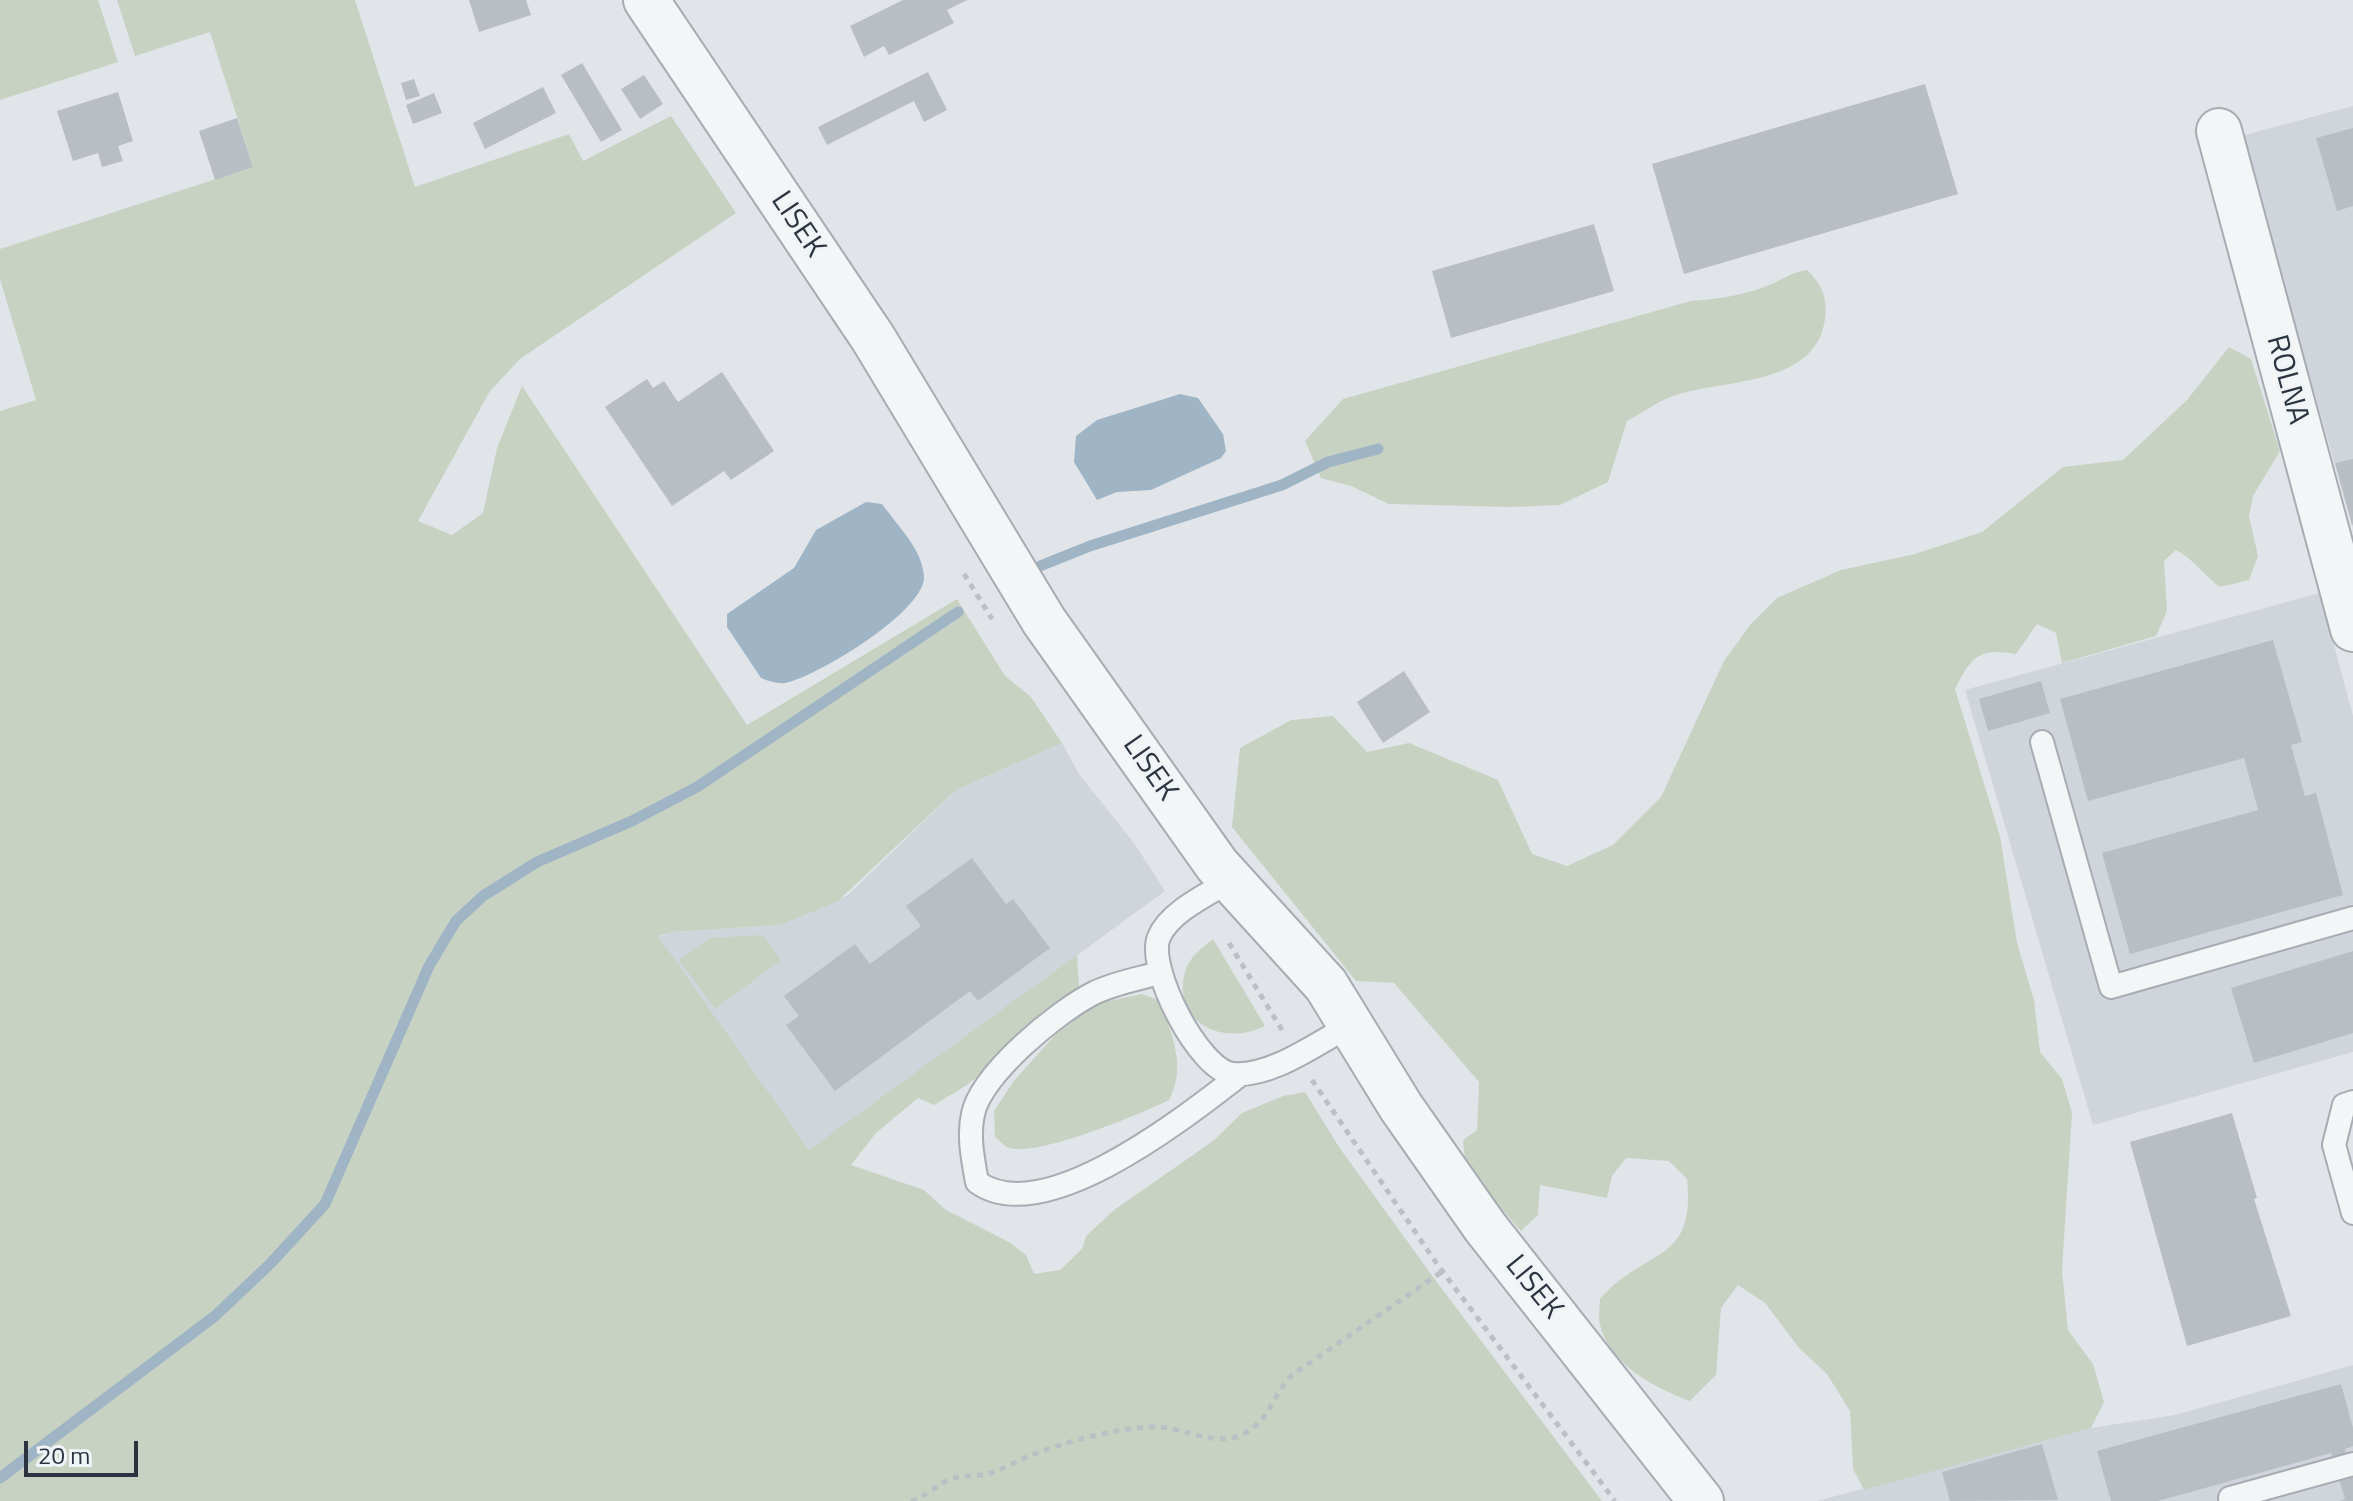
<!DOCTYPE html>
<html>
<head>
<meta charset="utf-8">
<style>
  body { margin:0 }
  #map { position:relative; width:2353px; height:1501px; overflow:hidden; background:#e1e5e9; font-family:"Titillium Web",sans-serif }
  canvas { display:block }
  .scale { position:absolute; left:24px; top:1441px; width:114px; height:36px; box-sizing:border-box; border:4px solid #2b3440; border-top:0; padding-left:10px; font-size:24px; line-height:28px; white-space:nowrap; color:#2b3440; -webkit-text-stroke:6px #f1f4f6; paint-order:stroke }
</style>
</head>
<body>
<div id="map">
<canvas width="2353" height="1501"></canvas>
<div class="scale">20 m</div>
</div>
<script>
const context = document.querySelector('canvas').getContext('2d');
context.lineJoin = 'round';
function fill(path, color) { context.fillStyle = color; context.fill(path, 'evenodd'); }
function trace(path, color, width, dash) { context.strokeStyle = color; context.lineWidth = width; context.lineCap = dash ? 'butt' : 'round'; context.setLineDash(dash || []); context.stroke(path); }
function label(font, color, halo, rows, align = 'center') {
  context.font = font + ' "Titillium Web",sans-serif'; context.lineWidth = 6; context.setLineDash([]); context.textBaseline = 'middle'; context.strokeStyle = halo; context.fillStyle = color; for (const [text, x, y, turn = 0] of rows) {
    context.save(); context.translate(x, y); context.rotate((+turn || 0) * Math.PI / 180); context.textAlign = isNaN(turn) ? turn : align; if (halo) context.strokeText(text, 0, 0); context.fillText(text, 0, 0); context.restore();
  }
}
const built = new Path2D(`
  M2353,106v422l-112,-392z
  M2320,593l33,123v336l-260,73 -128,-435z
  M1062,743l17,31 55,69 31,48 -356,260 -152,-214 15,-5 108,-7 68,-30 108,-105z
  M2353,1365v136h-536l274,-73 84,-13z`);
const green = new Path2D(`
  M0,0h98l20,62 -118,38z
  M117,0h238l60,187 154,-53 14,27 88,-45 65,97 -216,146 -30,32 -72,130 34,14 31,-22 14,-65 25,-62 225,339 210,-126 48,77 26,21 31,46 -106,47 -118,111 -58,24 -108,7 -14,4 151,214 268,-195 2,32 -7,10 -105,88 -33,20 -16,-7 -42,35 -25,32 73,25 22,20 63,32 17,13 8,19 26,-4 22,-21 4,-13 28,-26 99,-69 29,-28 41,-17 22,-4 34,55 97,134 166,220h-1602v-1090l36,-11 -36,-121v-30l253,-82 -43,-135 -75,24z
  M1807,270c15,14 21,29 18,49 -9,67 -99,60 -149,76 -17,5 -33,18 -49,26l-19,61 -48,23 -49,2 -122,-3 -38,-18 -30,-8 -16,-37 38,-42 348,-98c27,-2 55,-6 81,-17 13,-6 20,-12 35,-14z
  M2229,347l22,12 29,92 -27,45 -4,20 9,40 -9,24 -29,7c-17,-12 -25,-27 -44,-37l-12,11 3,50 -11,25 -94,27 -6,-30 -19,-9 -21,30c-37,-7 -45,3 -61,35l45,147 17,107 17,57 6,52 22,27 10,34 -10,158 6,59 25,34 11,38 -13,26 -227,62 -11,-21 -3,-58 -23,-37 -28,-26 -34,-45 -27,-18 -17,23 -5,67 -26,26c-35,-13 -80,-36 -90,-76 -2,-7 0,-18 0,-26 45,-52 96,-34 87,-120l-18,-18 -43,-3 -14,18 -5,22 -67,-13 -2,30 -17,16 -55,-62 -3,-29 14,-10 2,-48 -85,-99 -38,-2 -124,-154 8,-79 51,-28 42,-4 34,36 42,-9 89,37 34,74 35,12 46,-21 48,-48 63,-136 26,-36 27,-27 64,-28 74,-16 67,-22 81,-65 60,-7 64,-60z
  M763,935l18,25 -66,49 -36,-49 31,-22z
  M1213,939l52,87c-41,21 -94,-3 -80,-54 4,-15 17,-24 28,-33z
  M1142,994l16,6c14,31 29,68 11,100 -28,14 -132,57 -159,48 -5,-1 -10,-7 -15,-11l-1,-26 19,-29 41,-46 40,-32z`);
const water = new Path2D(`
  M1180,394l18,4 25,36 3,17 -5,7 -70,32 -34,2 -20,8 -23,-38 2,-26 21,-16z
  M866,502l16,2c15,21 42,47 42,74 -1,34 -107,99 -139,105 -7,1 -17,-2 -24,-5l-34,-51v-13l67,-46 22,-38z`);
const stream = new Path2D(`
  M1035,568l55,-22 192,-61 46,-23 50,-13
  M0,1478l215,-162 56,-53 54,-59 104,-238 27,-45 27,-25 54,-34 95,-41 65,-34 261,-175`);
const building = new Path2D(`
  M469,0h57l5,15 -52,17z
  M903,0h64l-20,10 7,13 -65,32 -5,-9 -20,11 -14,-31z
  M582,63l40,67 -21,12 -40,-67z
  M928,72l19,38 -23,12 -10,-21 -87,44 -9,-18z
  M644,75l19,29 -23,15 -19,-30z
  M414,79l6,17 -14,4 -5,-17z
  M1925,84l33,110 -274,80 -32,-110z
  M543,87l13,26 -71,36 -12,-26z
  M118,92l15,49 -15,5 5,15 -21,6 -4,-14 -25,8 -16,-50z
  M434,93l8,20 -29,11 -7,-19z
  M237,118l16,49 -38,13 -16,-49z
  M2353,128v78l-16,5 -21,-73z
  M1594,224l20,67 -163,47 -19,-67z
  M722,372l52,79 -43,29 -7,-9 -52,35 -67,-99 42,-28 6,9 11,-7 14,21z
  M2353,459v65l-1,1 -17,-62z
  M2273,640l29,102 -11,3 14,51 11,-3 27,102 -213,59 -28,-101 156,-43 -14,-52 -156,43 -28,-102z
  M1404,671l26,41 -47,31 -26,-41z
  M2041,681l9,32 -62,18 -9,-32z
  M972,858l34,46 7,-5 37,49 -72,53 -8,-10 -135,100 -49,-66 13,-9 -15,-20 71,-52 15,20 51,-38 -15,-20z
  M2353,951v82l-99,30 -23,-75z
  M2232,1113l25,85 -3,1 37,117 -104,30 -57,-204z
  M2341,1384l12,44v18l-8,3 8,28v24h-14l6,-2 -14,-46 -173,48h-47l-14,-50z
  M2042,1444l16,56 -108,1 -8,-29z`);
const path = new Path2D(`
  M964,574l28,45
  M1229,943l53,87
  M1312,1080l125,184 178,237
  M911,1501c16,-4 27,-19 43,-23 11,-3 24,-1 36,-5 14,-4 26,-12 39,-17 37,-14 79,-26 119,-29 33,-3 65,22 95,7 27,-13 29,-39 49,-59l151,-104`);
const service = new Path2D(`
  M2042,742l69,245 242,-69
  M1231,880c-22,14 -61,31 -72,57 -13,30 40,134 74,137 39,3 84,-31 118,-49
  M1159,973c-21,6 -45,10 -65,20 -36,18 -113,81 -121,121 -5,22 0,46 4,68 67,49 212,-68 264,-108
  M2353,1102l-9,3 -10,40 19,68
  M2231,1501l-1,-3 123,-34`);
const minor = new Path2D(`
  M646,0l227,338 171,283 173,244 109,120 75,122 84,120 216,274
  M2219,131l134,498`);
const streetNames = [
  ["LISEK",797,225,56],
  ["ROLNA",2286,380,75],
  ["LISEK",1149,769,55],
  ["LISEK",1533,1288,51]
];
fill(built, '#d0d4db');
fill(green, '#c8d2c3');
fill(water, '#9fb5c6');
trace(stream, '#9fb5c6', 11);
fill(building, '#b9bec5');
trace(service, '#a7acb3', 26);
trace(minor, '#a7acb3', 48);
trace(path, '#bcbfc4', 5, [6, 6]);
trace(service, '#f4f5f7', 22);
trace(minor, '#f4f5f7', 44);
label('30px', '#2b3440', '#f1f4f6', streetNames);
</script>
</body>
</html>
